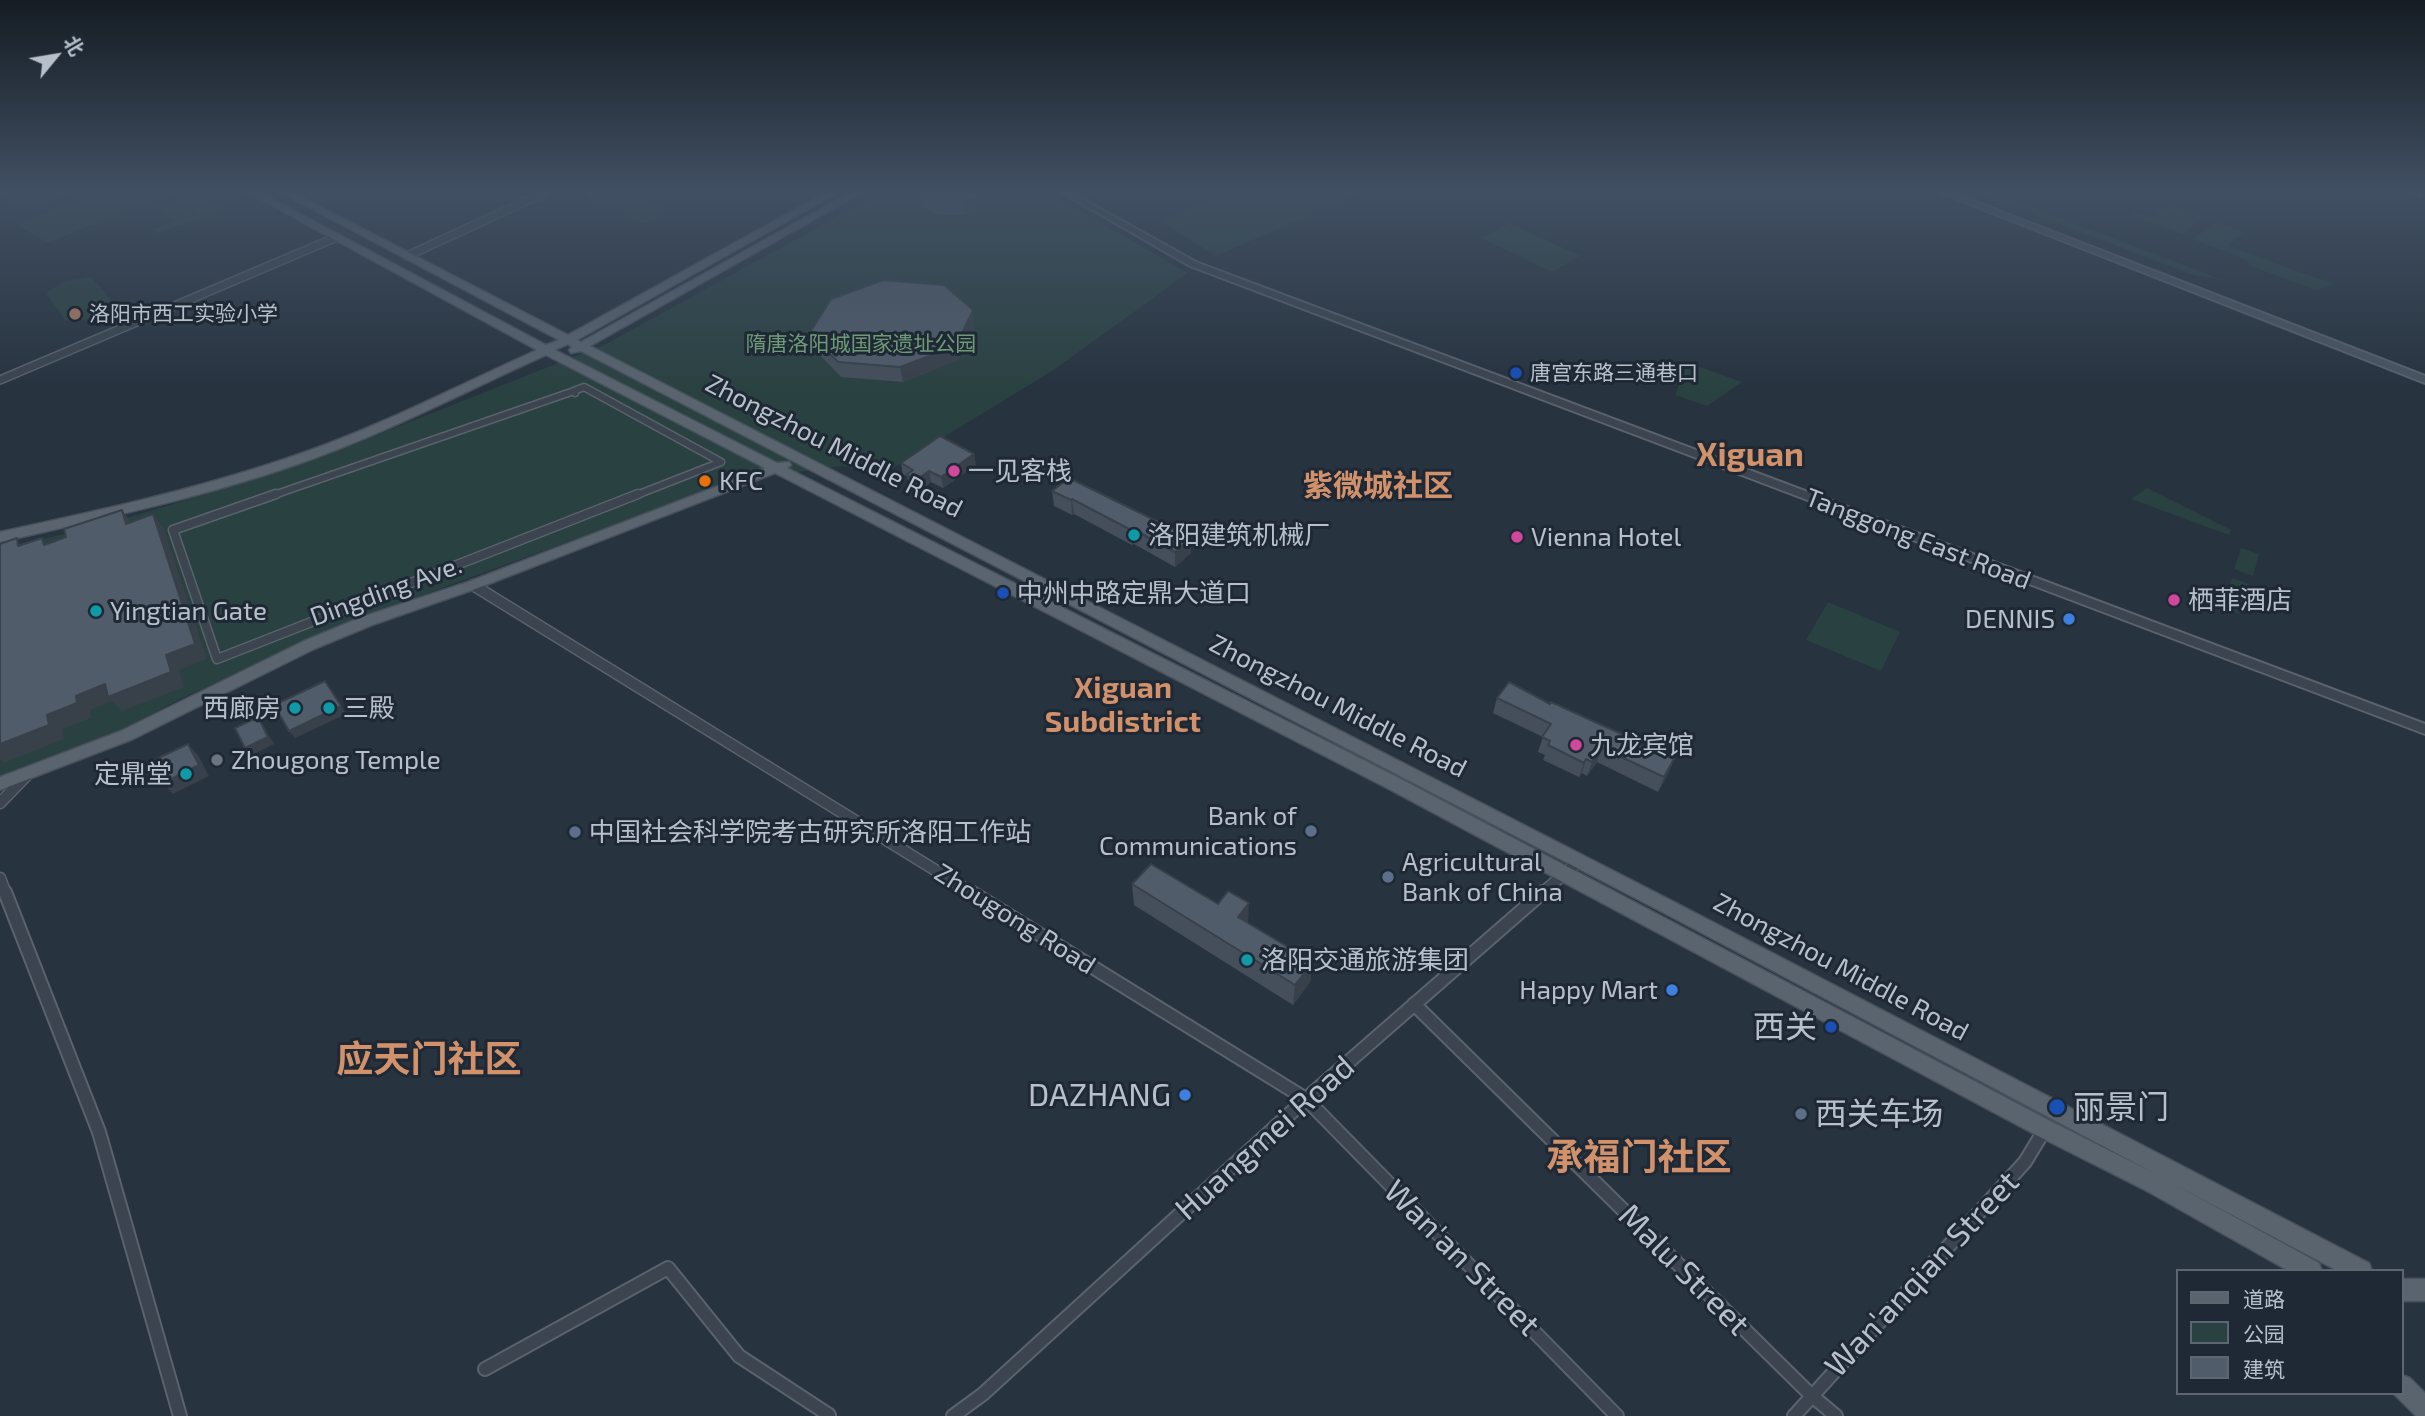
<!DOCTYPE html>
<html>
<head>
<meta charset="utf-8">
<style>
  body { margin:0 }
  #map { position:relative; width:2425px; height:1416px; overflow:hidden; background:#27333f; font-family:"Exo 2","Noto Sans SC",sans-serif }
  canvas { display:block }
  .legend { position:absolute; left:2176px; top:1269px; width:228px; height:126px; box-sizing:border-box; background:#1f2935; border:2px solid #5c6571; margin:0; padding:9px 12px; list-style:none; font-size:21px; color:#b7c0ca }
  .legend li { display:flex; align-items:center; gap:14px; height:35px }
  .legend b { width:35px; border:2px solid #5c6571 }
  .north { position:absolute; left:21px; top:21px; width:70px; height:70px; -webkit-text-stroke:5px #1f2935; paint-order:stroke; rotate:60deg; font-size:19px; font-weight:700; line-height:28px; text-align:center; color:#b7c0ca }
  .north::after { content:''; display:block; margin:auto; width:24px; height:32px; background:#b7c0ca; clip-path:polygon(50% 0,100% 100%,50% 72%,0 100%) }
</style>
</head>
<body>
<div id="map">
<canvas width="2425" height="1416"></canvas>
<ul class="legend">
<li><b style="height:9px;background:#59646f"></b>道路</li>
<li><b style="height:19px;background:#2a4141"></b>公园</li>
<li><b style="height:19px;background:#505c6a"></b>建筑</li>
</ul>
<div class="north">北</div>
</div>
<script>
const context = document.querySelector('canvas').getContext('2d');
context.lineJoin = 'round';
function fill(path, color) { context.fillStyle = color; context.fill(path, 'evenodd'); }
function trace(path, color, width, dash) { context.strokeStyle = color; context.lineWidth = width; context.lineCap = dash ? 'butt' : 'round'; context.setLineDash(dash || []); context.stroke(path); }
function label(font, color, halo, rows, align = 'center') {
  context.font = font + ' "Exo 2","Noto Sans SC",sans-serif'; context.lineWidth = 6; context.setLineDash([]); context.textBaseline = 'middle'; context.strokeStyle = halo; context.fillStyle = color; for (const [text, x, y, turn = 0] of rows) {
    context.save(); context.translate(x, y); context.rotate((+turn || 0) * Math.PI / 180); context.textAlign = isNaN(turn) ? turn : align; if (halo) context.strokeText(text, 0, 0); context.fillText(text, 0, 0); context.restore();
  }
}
const green = new Path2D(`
  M0,193h62l3,2 -40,15z
  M97,193h39l16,8 -105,42 -31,-19z
  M193,193l35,17 -71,23 -5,-3 23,-9 -22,-13 18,-7 21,13 4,-1 -22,-13z
  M588,193h43l33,14 1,5 -5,6 -16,6 -58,-26z
  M880,193h169l139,80 -136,98 -172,105 -38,-10 -106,14 -403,148 -159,74 -47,26 -127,50v-230l96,-21 148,-44 95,-33 267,-106z
  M1225,193h135l-144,63 -56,-35z
  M1978,193h16l229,87 -30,-5z
  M2169,205l34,12 -20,17 -53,-19 4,-3 18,6z
  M2216,222l28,10 -16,14 105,38 -18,6 -64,-24 -6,-7 -52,-20z
  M1510,223l70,33 -28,16 -71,-34z
  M89,277l3,1 23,26 -1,3 -21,12 -27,2 -20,-28 19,-12z
  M1688,363l54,19 -35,24 -32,-11z
  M2147,488l84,42 -2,5 -98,-36z
  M2241,548l18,6 -6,22 -19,-7z
  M2232,578l17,6 -9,30 -17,-6z
  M1828,602l72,30 -19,39 -75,-31z`);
const pedestrianFar1 = new Path2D(`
  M574,391l10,-4 137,75
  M271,496l303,-105 1,2
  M634,496l87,-34`);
const pedestrian = new Path2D(`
  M276,494l-103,36 44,129 421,-165`);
const minorFar2 = new Path2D(`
  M407,256l137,-63
  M0,380l337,-143`);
const minorFar1 = new Path2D(`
  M473,585l501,309
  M0,803l29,-30
  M0,878l6,16
  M1541,894l38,-33`);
const minor = new Path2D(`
  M5,892l94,240 81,284
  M971,892l335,207 311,317
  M1414,1004l397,391 25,21
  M485,1369l183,-101 71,88 90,59
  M953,1416l30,-22 323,-295 237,-207
  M1794,1416l231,-254 20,-33`);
const tertiary = new Path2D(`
  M1063,193h9l124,69 1229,462v10l-1235,-468z`);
const secondary = new Path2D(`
  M1941,193h12l472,183v7z`);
const primary = new Path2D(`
  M249,193h12l285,152 13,-5 -277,-147h12l274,142 257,-142h12l-260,147 4,2 268,-149h12l-271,153 1088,558 691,359 3,8h-34l-166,-88 147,80 3,8h-33l-142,-80 -109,-55 -651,-348 -612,-315 -297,115 -106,37 -58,24 -181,90 -133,51v-13l121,-46 183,-90 58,-24 106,-35 297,-114 -219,-113c-82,37 -163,80 -248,109 -97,34 -198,55 -298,78v-10c97,-21 194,-42 288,-74 85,-28 167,-71 249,-108zM568,344l4,3 -3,3 2,3 10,-2 1085,563 488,259 -102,-51 -653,-344 -612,-310 4,-3 -2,-3 -12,1 -222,-113z
  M2402,1279h23v22h-23z
  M2402,1375l8,3 15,15v23h-9l-22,-22 8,-1z`);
const rail = new Path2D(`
  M2408,193l17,4`);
const wall = new Path2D(`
  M918,193h72v7l-14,11 -12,4h-26l-17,-9z
  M975,325l-17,35 -55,22 -62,-5 -28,-29 -4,-14z
  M901,463l75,2 -33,23 -12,-6 -12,9 -10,-5 -2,-10 -4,-1z
  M1069,478l122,75 -16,14 -41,-23 -2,1 -58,-31 -2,1 -18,-9 -2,-15z
  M1497,698l53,6 103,48 21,7 -6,15 -10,18 -61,-30 -10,14 -5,-3 -3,4 -36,-17 2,-5 -7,-3 5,-15 -50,-24z
  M1132,884l116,39 65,39 -3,20 -17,23 -159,-100z`);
const shadedWall = new Path2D(`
  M980,193h10v7l-14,11 -12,4 -2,-14z
  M973,310l2,15 -17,35 -55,22 -3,-15z
  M974,454l2,11 -33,23 -2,-11z
  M929,471l2,11 -12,9 -3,-11z
  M1072,499l2,15 -2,1 -1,-15z
  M122,510l11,15 -7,-1z
  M153,514l11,15 43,130 -28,11 5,17 -62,24 -10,-10 -22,9 1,8 -29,11 2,10 -60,24 -4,-4v-15l76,-48 90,-41z
  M1133,529l1,15 -2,1 -1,-15z
  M1191,538v15l-16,14v-15z
  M325,681l21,33 -51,24 -6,-7z
  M258,717l5,8 11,19 -22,11 -7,-7z
  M188,744l10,11 11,21 -36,18 -10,-11z
  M1602,748l-5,14 -10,14 5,-14z
  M1586,759l-4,14 -3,4 5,-14z
  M1674,759l-6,15 -10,18 6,-15z
  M1249,903l-1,21 -10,-7z
  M1313,962l-3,20 -17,23 2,-20z`);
const building = new Path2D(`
  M918,193h62l-6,5 -12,3h-27z
  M883,280l61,5 29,25 -17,36 -56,21 -62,-5 -29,-28 22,-35z
  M940,436l34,18 -33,23 -12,-6 -13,9 -10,-5 7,-5 -12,-7z
  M1069,478l122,60 -16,14 -42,-23 -2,1 -59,-31 -1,1 -19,-9z
  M122,510l4,14 27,-10 42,130 -29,11 5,17 -63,25 -3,-13 -29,12 1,7 -30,12 2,10 -49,19v-200l17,-6 1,8 24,-8 2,7 22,-8 -2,-8z
  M325,681l16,25 -52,25 -15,-26z
  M1509,682l41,22 1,-2 77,35 -2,2 27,13 1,-2 20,9 -10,18 -62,-29 -10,14 -6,-3 -2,4 -36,-18 2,-4 -8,-4 9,-13 -54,-26z
  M258,717l10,20 -23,11 -10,-20z
  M188,744l11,21 -36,18 -11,-22z
  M1151,864l67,40 10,-13 21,12 -11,14 75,45 -18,23 -163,-101z`);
const markers = [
  [75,314,7,"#8d6e63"],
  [1516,373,7,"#1a4fb4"],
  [954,471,7,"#d1479c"],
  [705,481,7,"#e8710a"],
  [1134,535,7,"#0f9aa8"],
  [1517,537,7,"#d1479c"],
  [1003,593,7,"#1a4fb4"],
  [2174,600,7,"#d1479c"],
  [96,611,7,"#0f9aa8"],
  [2069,619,7,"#3f7fe0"],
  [295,708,7,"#0f9aa8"],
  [329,708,7,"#0f9aa8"],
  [1576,745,7,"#d1479c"],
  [217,760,7,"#6b7280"],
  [186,774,7,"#0f9aa8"],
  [1311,831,7,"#5c6f8a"],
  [575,832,7,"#5c6f8a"],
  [1388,877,7,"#5c6f8a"],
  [1247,960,7,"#0f9aa8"],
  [1672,990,7,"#3f7fe0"],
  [1831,1027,7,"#1a4fb4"],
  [1185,1095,7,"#3f7fe0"],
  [2057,1107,9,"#1a4fb4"],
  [1801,1114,7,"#5c6f8a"]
];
const farPoinames = [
  ["洛阳市西工实验小学",89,314],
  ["唐宫东路三通巷口",1530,373]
];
const farParknames = [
  ["隋唐洛阳城国家遗址公园",861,344]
];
const streetNames = [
  ["Zhongzhou Middle Road",834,446,27],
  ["Tanggong East Road",1918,539,21],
  ["Dingding Ave.",386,591,-20],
  ["Zhongzhou Middle Road",1338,706,27],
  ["Zhougong Road",1015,919,32],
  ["Zhongzhou Middle Road",1841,967,28]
];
const poiNames = [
  ["一见客栈",968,471],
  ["KFC",719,481],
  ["洛阳建筑机械厂",1148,535],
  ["Vienna Hotel",1531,537],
  ["中州中路定鼎大道口",1017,593],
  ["栖菲酒店",2188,600],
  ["Yingtian Gate",110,611],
  ["DENNIS",2055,619,"right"],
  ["西廊房",281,708,"right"],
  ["三殿",343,708],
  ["九龙宾馆",1590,745],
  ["Zhougong Temple",231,760],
  ["定鼎堂",172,774,"right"],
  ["Bank of",1297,816,"right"],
  ["Communications",1297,846,"right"],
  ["中国社会科学院考古研究所洛阳工作站",589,832],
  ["Agricultural",1402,862],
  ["Bank of China",1402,892],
  ["洛阳交通旅游集团",1261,960],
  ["Happy Mart",1658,990,"right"]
];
const quarterNames = [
  ["紫微城社区",1378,486],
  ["Xiguan",1123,688],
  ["Subdistrict",1123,722]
];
const nearPoinames = [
  ["西关",1817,1027],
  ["DAZHANG",1171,1095],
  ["丽景门",2073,1107,"left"],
  ["西关车场",1815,1114,"left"]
];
const nearStreetnames = [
  ["Huangmei Road",1265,1138,-42],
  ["Wan'an Street",1462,1258,45],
  ["Malu Street",1684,1270,45],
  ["Wan'anqian Street",1922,1274,-47]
];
const districtNames = [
  ["Xiguan",1750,455]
];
const nearQuarternames = [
  ["应天门社区",429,1060],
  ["承福门社区",1639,1158]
];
fill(green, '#2a4141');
trace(pedestrianFar1, '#59626d', 9);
trace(pedestrian, '#59626d', 11);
trace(minorFar2, '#59626d', 10);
trace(minorFar1, '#59626d', 13);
trace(minor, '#59626d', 16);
trace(tertiary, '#59626d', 4);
trace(secondary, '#59626d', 4);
trace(primary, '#47505c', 3);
trace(pedestrianFar1, '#3b444f', 6);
trace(pedestrian, '#3b444f', 8);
trace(minorFar2, '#3b444f', 7);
trace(minorFar1, '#3b444f', 10);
trace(minor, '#3b444f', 12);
fill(tertiary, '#3b444f');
fill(secondary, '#495462');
fill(primary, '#59646f');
trace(rail, '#5d6976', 2.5, [5, 5]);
fill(wall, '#454f5b');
fill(shadedWall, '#38404a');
fill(building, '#505c6a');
trace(building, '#38404a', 2);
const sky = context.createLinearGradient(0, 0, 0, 391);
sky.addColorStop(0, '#151c23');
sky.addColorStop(0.49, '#415063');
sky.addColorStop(1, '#41506300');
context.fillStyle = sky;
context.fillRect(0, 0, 2425, 391);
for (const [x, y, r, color] of markers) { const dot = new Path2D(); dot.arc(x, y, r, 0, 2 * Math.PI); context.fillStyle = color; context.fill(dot); trace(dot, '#1f2935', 2.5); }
label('21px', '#b7c0ca', '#1f2935', farPoinames, 'left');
label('21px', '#6f9a77', '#1f2935', farParknames);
label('26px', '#b7c0ca', '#1f2935', streetNames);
label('26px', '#b7c0ca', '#1f2935', poiNames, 'left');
label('bold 30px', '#d1916b', '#1f2935', quarterNames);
label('32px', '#b7c0ca', '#1f2935', nearPoinames, 'right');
label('32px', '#b7c0ca', '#1f2935', nearStreetnames);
label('bold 33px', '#d1916b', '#1f2935', districtNames);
label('bold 37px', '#d1916b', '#1f2935', nearQuarternames);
</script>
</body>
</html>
